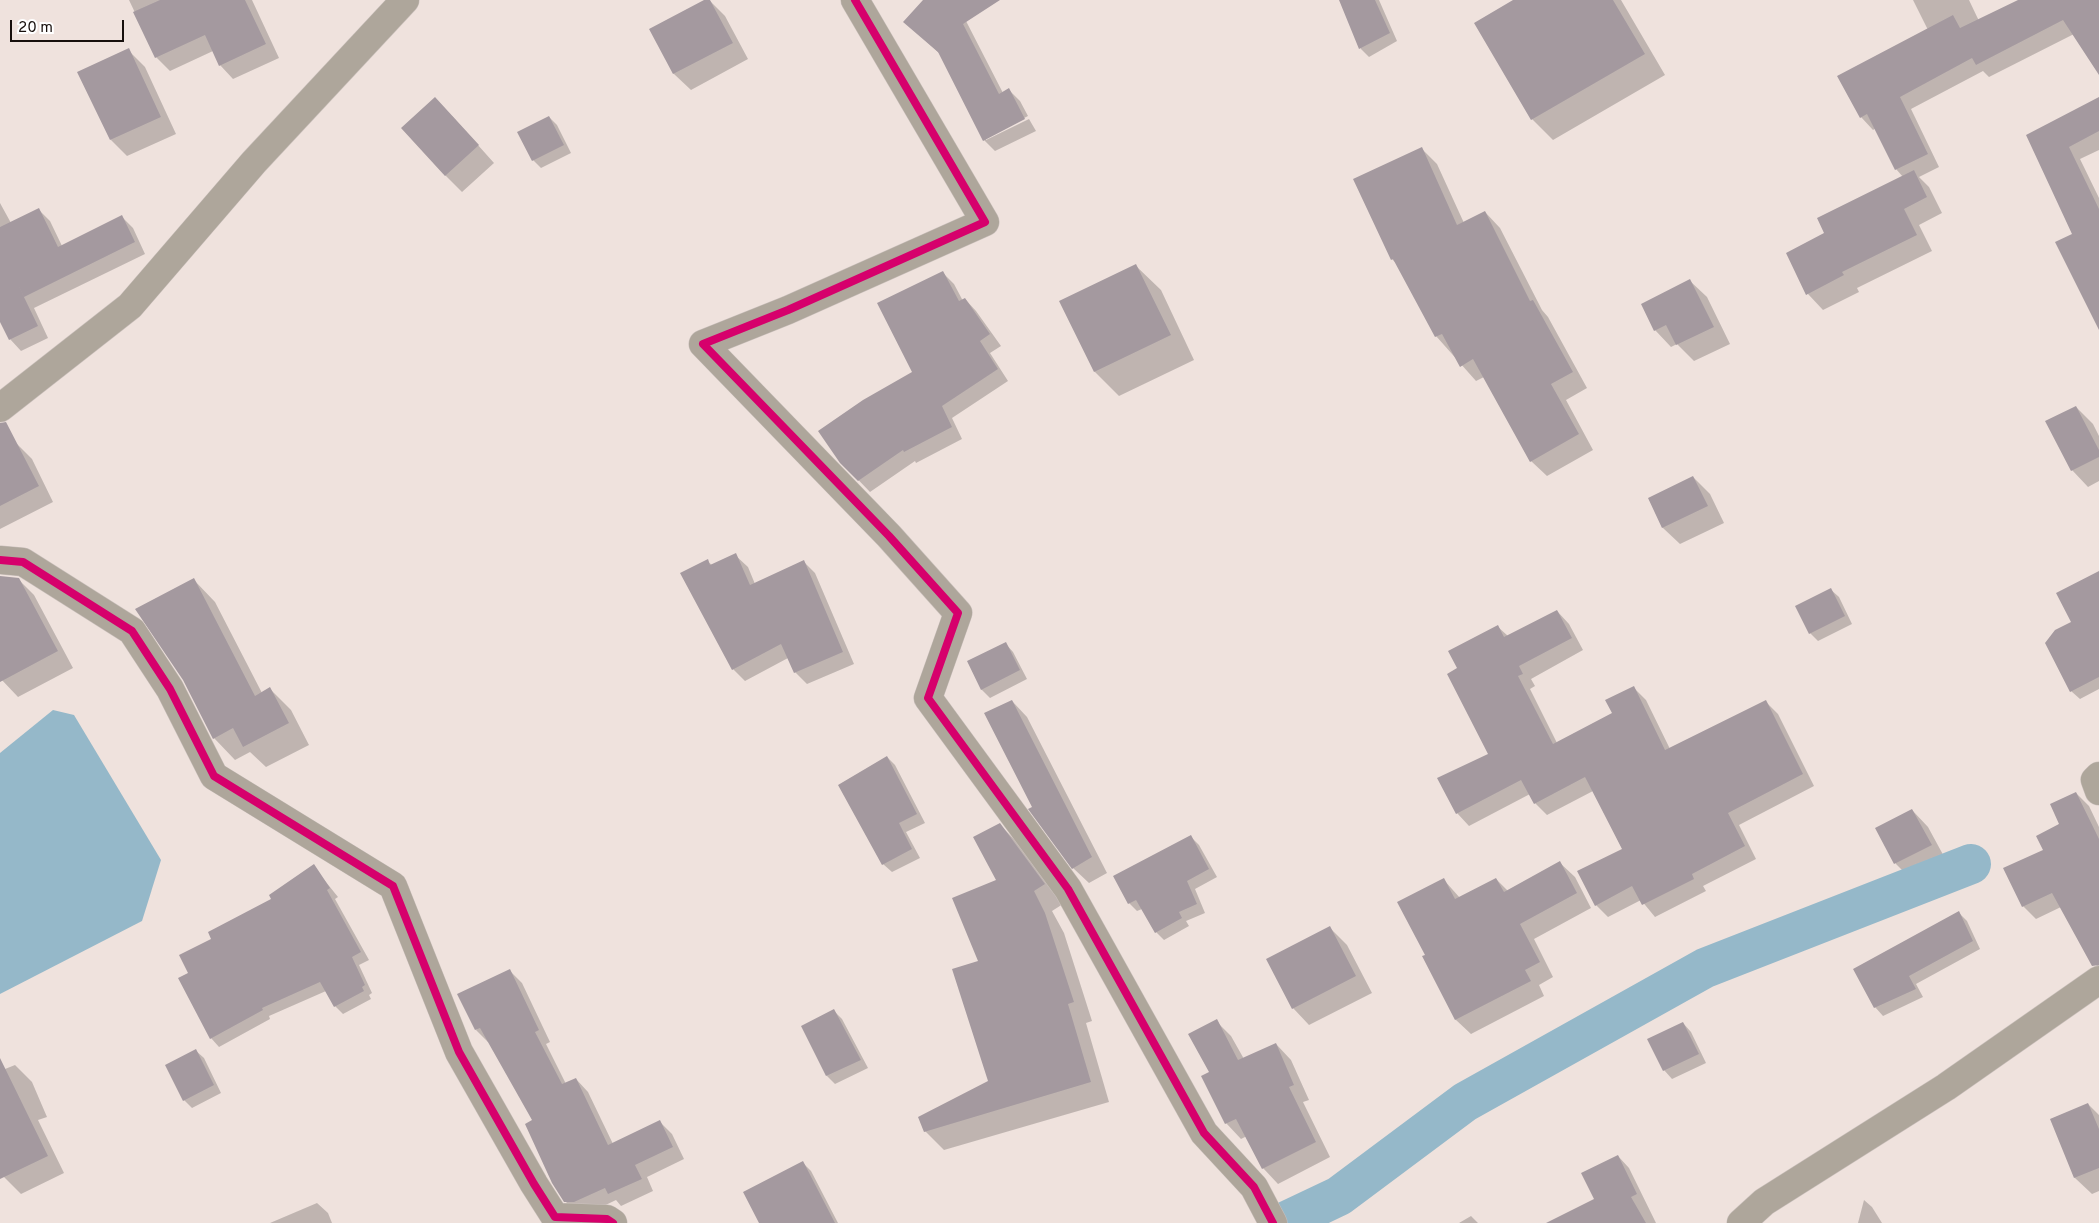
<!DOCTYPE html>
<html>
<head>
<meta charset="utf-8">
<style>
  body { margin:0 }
  #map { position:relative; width:2099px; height:1223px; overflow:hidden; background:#efe2dd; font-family:Overpass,sans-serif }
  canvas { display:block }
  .scale { position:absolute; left:10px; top:20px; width:114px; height:22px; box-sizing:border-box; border:2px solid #170f0c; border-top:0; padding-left:6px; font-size:15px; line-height:18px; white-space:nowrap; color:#170f0c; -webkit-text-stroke:4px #fff; paint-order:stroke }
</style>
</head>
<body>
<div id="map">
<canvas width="2099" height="1223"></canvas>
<div class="scale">20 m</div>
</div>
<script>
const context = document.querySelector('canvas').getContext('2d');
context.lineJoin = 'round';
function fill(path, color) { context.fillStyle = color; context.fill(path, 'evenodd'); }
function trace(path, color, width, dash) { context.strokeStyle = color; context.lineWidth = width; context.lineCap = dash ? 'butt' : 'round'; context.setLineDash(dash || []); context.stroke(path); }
const water = new Path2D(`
  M53,710l21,5 87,145 -19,61 -142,73v-241z`);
const shadow = new Path2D(`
  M129,0h123l27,58 -46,21 -13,-14 -7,-14 -43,20 -14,-14z
  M706,0h3l16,16 23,43 -57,31 -17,-16 -23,-44z
  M1340,0h39l18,41 -28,16 -8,-8z
  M1515,0h106l44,75 -112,65 -21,-21z
  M1913,0h56l10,21 42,-21h78v72l-25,-38 -85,43 -6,-6 -72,38 28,58 -20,10 10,10 13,26 -23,12 13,26 -75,37 2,4 -36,18 -15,-16 18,-60 77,-57 -7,-8 -20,-41 -3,2 -12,-13 67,-87z
  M966,21l37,72 6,-3 11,11 8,15 -42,22v2l43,-21 7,12 -41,20 -11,-11 -44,-86 -26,-24z
  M128,50l17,17 31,67 -49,22 -16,-16z
  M2099,98v52l-19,9 19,39v105l-26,-68 -45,-100z
  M452,116l42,47 -32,29 -17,-17z
  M549,117l8,8 14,28 -30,15 -8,-8z
  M1422,149l15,15 27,59 21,-11 15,16 42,82 6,7 39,71 -21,12 27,50 -46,26 -16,-15 -47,-84 -8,4 -40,-45 -37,-70 -7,-7z
  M0,203l11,20 28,-13 11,11 12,25 60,-29 11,11 12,26 -111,54 14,30 -27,13 -11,-12 -10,-20z
  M1136,266l25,24 33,70 -75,36 -24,-24 -34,-71z
  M943,273l11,11 9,17 2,-2 11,12 25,35 -11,7 18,28 -56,37 10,21 -46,24 -1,-2 -45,31 -29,-30 73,-90z
  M1690,281l17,16 23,47 -36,17 -17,-17 -6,3 -16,-17z
  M2076,407l17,17 6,12v45l-11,6 -16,-17z
  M16,443l16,16 21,43 -53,27v-78z
  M1693,477l17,17 14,29 -44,21 -17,-16 -14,-29z
  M735,555l13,12 7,17 48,-23 12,12 39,91 -47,20 -12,-12 -7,-14 -43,23 -12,-12 -26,-108 5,4z
  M17,578l17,17 39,73 -55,29 -18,-19v-92z
  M194,580l21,22 47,91 8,-4 21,21 18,35 -43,22 -16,-15 -15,8 -21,-22z
  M1830,589l9,8 13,27 -34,17 -8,-8z
  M2099,599v90l-19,10 -9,-8 2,-68z
  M1557,611l12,13 14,26 -52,29 4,7 -5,3 27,54 56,-29 21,-26 12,12 24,49 96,-47 12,12 36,72 -75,39 17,34 -53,27 3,5 -51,26 -14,-17 -33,17 -12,-12 27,-55 -30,-59 -46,24 -12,-12 -5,-9 -61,32 -12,-13 32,-59 -30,-85 39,-42 10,9z
  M1005,643l8,9 14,27 -37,19 -8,-8 -14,-28z
  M1012,701l15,16 80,156 -18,10 -16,-15 -40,-61z
  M887,757l8,8 30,58 -19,9 14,26 -28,14 -9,-8 -44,-79z
  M2076,793l13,13 10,21v141l-10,-10 -28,-51 -25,12 -13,-13 21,-55z
  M1912,810l16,17 19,35 -35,18 -16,-16 -19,-35z
  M1000,825l19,19 44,60 -11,7 12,22 28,88 -6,2 23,79 -165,48 -19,-19 65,-49 -10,-120 18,-82z
  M1191,837l8,8 18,32 -22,12 10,24 -19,8 3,5 -25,14 -8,-8 -14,-23 -5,2 -8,-8z
  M1560,863l15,14 16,31 -57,31 19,38 -14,8 5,11 -73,38 -15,-14 -32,-63 3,-1 17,-76 16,18 36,-19 12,12z
  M313,866l25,31 -3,2 34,61 -10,5 13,28 -3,2 2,4 -28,15 -8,-8 -9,-15 -57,25 1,3 -51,28 -8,-9 -22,-65 24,-34 60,-40z
  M1959,913l8,8 13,28 -64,35 7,13 -40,19 -8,-9z
  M1330,928l17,17 25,48 -63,32 -16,-17z
  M510,971l12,12 28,59 -4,2 20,40 10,-5 12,13 25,52 47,-22 12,12 12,25 -37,18 6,14 -32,15 -5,-6 -29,14 -10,-1 -12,-12 -31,-80 -45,-80 -1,1 -12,-12z
  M834,1011l8,8 26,49 -33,16 -8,-8z
  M1216,1021l15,15 13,23 32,-15 15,16 18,40 -6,2 27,55 -52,27 -15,-16 -16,-32 -6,3 -15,-16 -16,-50z
  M1683,1023l8,9 15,31 -34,16 -8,-9z
  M195,1050l9,8 17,35 -29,15 -8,-8z
  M15,1065l17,17 15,35 -9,3 26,53 -43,21 -17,-17 -4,-8v-98z
  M2088,1104l11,11v76l-7,3 -17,-16 -24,-59z
  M1618,1156l11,12 27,55h-106l45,-23z
  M803,1163l8,8 27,52h-77z
  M1864,1200l8,7 10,16h-24z
  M317,1203l11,10 4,10h-62z
  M1471,1216l7,7h-19z`);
const canal = new Path2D(`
  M1282,1223l57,-27 126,-94 240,-134 266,-104`);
const building = new Path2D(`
  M160,0h85l21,44 -47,22 -14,-31 -50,23 -22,-46z
  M704,0h6l23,43 -60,31 -24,-45z
  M923,0h77l-37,24 36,70 10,-6 16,31 -42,22 -45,-89 -35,-30z
  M1339,0h36l15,33 -31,16z
  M1513,0h100l32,54 -114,66 -57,-97z
  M2018,0h81v75l-36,-55 -87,45 -4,-7 -72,39 28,57 -33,16 -28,-56 -7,4 -23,-42 116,-61 7,13z
  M129,48l32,69 -51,23 -33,-68z
  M435,97l44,48 -34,31 -44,-48z
  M2099,97v34l-30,16 30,62v121l-44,-88 17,-8 -46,-99z
  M549,116l15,29 -32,16 -15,-29z
  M1422,147l35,78 28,-14 45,90 3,-1 40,72 -22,12 28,50 -49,28 -57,-103 -13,8 -18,-33 -7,3 -42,-78 -2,1 -38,-81z
  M1914,170l13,27 -23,12 13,26 -75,37 2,3 -38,20 -20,-42 38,-20 -7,-15z
  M39,208l19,39 64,-32 13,27 -111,55 -16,-33 30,62 -29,14 -9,-18v-95z
  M1136,264l35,71 -77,37 -35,-71z
  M943,271l16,30 6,-3 25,36 -10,7 18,28 -56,37 10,21 -48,25 -1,-2 -45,31 -18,-18 -22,-32 45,-31 49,-28 -35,-69z
  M1690,279l24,48 -38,18 -10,-20 -12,6 -13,-27z
  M2076,406l23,44v7l-28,14 -26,-50z
  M6,422l33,64 -39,20v-83z
  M1693,476l15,30 -46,22 -14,-30z
  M736,553l14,32 54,-25 39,92 -49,21 -13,-29 -49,26 -52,-97 28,-14 2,6z
  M2099,571v106l-29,15 -25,-49 10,-13 16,-8 -15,-29z
  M0,576l19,2 39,73 -58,31z
  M194,578l61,118 15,-9 19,36 -46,24 -10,-19 -20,11 -30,-59 -48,-71z
  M1831,588l14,28 -36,18 -14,-28z
  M1557,610l15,28 -53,28 4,8 -5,2 35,68 59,-31 -7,-13 29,-14 31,64 101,-50 37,74 -75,39 17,33 -53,28 2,5 -52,26 -10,-19 -37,20 -18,-35 45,-22 -37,-72 -51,27 -13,-24 -65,34 -19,-36 51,-24 -41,-80 10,-6 -9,-17 50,-26 6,12z
  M1006,642l14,28 -39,20 -14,-29z
  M1012,700l80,157 -20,12 -44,-60 4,-2 -48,-94z
  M887,756l30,58 -18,9 13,26 -30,16 -44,-80z
  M2076,792l23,47v126l-7,1 -40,-73 -30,14 -19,-39 40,-18 -7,-14 23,-12 -9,-20z
  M1912,809l20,36 -38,19 -19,-36z
  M1000,823l45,61 -11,7 11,22 29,89 -6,2 23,78 -167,50 -6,-15 70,-36 -36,-112 26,-8 -26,-63 44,-18 -23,-43z
  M1191,835l18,34 -22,12 10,23 -18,8 3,6 -27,15 -19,-33 -8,4 -15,-28z
  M1560,861l17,32 -57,31 20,38 -15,8 6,11 -76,39 -33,-64 3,-1 -28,-53 47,-24 11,21 41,-21 8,14z
  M314,864l16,24 -3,2 34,62 -9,5 13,28 -3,2 2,4 -30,16 -14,-25 -58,26 1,2 -53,29 -32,-61 10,-5 -9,-18 32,-16 -3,-7 63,-33 -2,-4z
  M1959,911l14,30 -64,35 7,13 -42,19 -21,-39z
  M1330,926l26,50 -64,33 -26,-50z
  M510,969l29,61 -4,2 27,52 14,-6 32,67 52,-25 13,27 -38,18 7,14 -34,15 -3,-6 -31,14h-10l-12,-19 -27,-59 7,-4 -52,-92 -5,2 -18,-36z
  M834,1009l27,51 -35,16 -25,-50z
  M1217,1019l21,41 38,-17 18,42 -5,2 27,55 -54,27 -26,-50 -11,5 -24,-48 8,-4 -21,-38z
  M1683,1022l16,32 -36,17 -16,-32z
  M196,1049l18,36 -31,16 -18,-36z
  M0,1058l48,98 -48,23z
  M2088,1103l11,26v39l-25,10 -24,-59z
  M1618,1155l19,39 -6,3 15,26h-100l48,-24 -13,-26z
  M803,1161l32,62h-76l-16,-31z`);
const minor = new Path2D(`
  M855,0l130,222 -197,88 -85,34 186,192 69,77 -30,85 140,191 136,244 50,54 19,36
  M0,408l130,-102 124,-144 151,-162
  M0,560l23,2 109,69 38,58 44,87 179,110 66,166 75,132 21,33 52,2 6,4
  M2099,776l-4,4 4,11
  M1741,1223l23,-21 182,-115 153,-107`);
const cycleway = new Path2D(`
  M855,0l130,222 -197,88 -85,34 186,192 69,77 -30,85 140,191 136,244 50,54 19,36
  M0,560l23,2 109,69 38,58 44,87 179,110 66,166 75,132 21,33 52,2 6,4`);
fill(water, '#95b8c9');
fill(shadow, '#0003');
trace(canal, '#95b8c9', 40);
fill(building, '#a4999f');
trace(minor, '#cbc1bd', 29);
trace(minor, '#aea69b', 28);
trace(cycleway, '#d6006c', 8);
</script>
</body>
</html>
